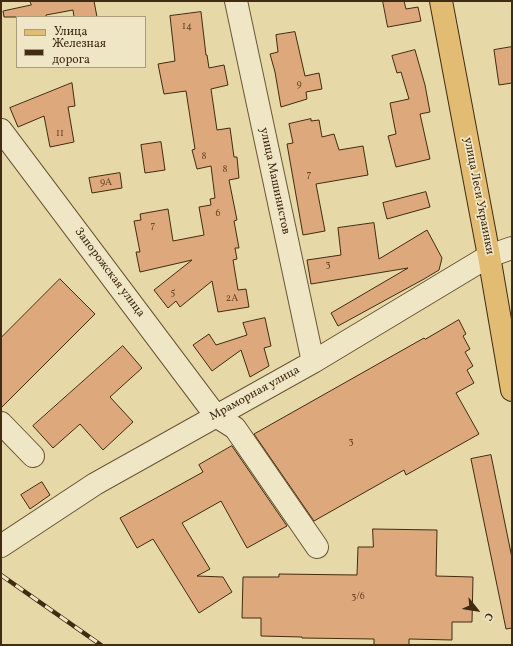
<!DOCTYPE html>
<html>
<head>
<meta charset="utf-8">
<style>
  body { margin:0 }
  #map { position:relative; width:513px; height:646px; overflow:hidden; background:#e6d8a7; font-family:Vollkorn,serif }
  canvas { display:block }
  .frame { position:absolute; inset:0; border:2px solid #412b11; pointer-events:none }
  .legend { position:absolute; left:16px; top:16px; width:130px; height:52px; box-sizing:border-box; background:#efe6c6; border:1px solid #a99b7e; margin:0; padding:5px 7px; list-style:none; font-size:12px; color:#412b11 }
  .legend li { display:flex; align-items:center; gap:8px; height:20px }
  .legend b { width:20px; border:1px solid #a99b7e }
  .north { position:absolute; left:457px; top:590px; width:40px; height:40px; -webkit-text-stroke:3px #efe6c6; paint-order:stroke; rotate:120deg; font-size:11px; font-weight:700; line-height:16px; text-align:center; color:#412b11 }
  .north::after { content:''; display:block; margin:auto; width:14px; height:18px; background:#412b11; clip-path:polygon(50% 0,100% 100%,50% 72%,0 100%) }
</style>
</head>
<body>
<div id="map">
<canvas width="513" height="646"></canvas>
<div class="frame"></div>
<ul class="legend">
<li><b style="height:5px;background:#e3bc74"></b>Улица</li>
<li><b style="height:5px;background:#412b11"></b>Железная дорога</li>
</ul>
<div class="north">С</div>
</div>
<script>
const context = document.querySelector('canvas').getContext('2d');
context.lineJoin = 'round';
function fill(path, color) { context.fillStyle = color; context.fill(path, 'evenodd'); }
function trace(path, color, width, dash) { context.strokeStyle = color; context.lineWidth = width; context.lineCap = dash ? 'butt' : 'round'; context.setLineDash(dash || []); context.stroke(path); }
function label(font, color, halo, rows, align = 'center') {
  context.font = font + ' Vollkorn,serif'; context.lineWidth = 3.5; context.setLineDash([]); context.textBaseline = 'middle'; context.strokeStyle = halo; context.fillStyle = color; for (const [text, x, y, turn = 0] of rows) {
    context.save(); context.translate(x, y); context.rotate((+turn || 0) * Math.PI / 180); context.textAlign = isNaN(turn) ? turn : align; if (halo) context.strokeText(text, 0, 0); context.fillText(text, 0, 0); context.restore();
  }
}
const building = new Path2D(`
  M30,1h64l3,16h-23l-1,-7 -27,5v2h-42l-1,-6 28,-6z
  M383,1h21l2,8 12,-2 3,14 -33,6z
  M201,12l5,43h1l2,13 15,-3 4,20 -17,4 6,41 13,-2 4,29h3l2,21 -10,2 8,40 -3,1 5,27h-4l2,11 -4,1 5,30 8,-1 3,18 -31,5 -6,-31 -32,26 -4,-6 -8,7 -14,-18 38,-30 -52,12 -4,-20h4l-6,-31 7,-1 -1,-6 28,-5 5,32 31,-6 -5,-28 12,-2 -1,-6 5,-1 -4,-32 -14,3 -5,-19 3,-1 -9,-58 -22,3 -6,-30 17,-3 -5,-45z
  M295,32l10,44 14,-3 3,16 -16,3 1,7 -26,8 -6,-35 -5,-18 8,-2 -2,-17z
  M512,47v36l-13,2 -5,-35z
  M415,50l10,35 5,27 -10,2 10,45 -34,8 -8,-31 8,-2 -6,-31 19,-4 -8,-27 -4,1 -5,-17z
  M72,83l3,23 -7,1 6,35 -24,5 -6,-31 -26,11 -8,-19z
  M311,119v2l8,-1 3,17 12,-3 5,16 24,-4 5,29 -52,9 9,47 -22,4 -16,-91 6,-1 -4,-19z
  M161,142l4,28 -20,3 -4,-28z
  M120,173l2,15 -30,5 -3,-15z
  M426,192l4,15 -43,12 -4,-16z
  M374,223l5,36 48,-29 15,28 -3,12 -15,9 -86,47 -7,-13 77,-45 -97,16 -4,-24 34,-5 -3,-27z
  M60,279l35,35 -94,94v-70z
  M265,318l6,28 -7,2 5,18 -19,11 -9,-27 -29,21 -19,-26 16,-11 7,11 31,-10 -4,-12z
  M459,320l7,14 -3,2 7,13 -5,3 8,14 -6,4 7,13 -18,10 23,41 -73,41 -2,-5 -90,51 -60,-87 170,-96 1,1z
  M123,346l19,22 -32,29 23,25 -30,28 -23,-26 -27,24 -20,-22z
  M232,446l55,80 -40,22 -26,-47 -39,22 28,46 -13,7 26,1 9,15 -33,21 -46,-74 -16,9 -17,-30 83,-46 -4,-7z
  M491,455l21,103v70l-6,1 -35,-170z
  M42,482l8,13 -20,14 -9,-14z
  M373,529l64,1 -1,46 37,1 -1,45h-20v18l-43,-1v6h-35v-6l-72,-1v-1l-41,-1v-18h-19l1,-41h36v-3l78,1 1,-28h15z`);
const minor = new Path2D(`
  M236,1l77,361
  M1,130l215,286 19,12 82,119
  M1,423l32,33
  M1,546l94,-62 218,-122 176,-106 23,-8`);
const major = new Path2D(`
  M441,1l48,255 23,134`);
const rail = new Path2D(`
  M1,575l100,70`);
const numberNames = [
  ["14",187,27],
  ["9",299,85],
  ["11",60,134],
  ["8",204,157],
  ["8",225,170],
  ["7",309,175],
  ["9А",106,183],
  ["6",218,214],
  ["7",153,226],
  ["3",328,265],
  ["5",173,293],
  ["2А",232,299],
  ["3",351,442],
  ["3/6",358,597]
];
const streetNames = [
  ["улица Машинистов",274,181,78],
  ["улица Леси Украинки",478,196,79],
  ["Запорожская улица",109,273,53],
  ["Мраморная улица",255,394,-29]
];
fill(building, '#dda87b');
trace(building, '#412b11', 1);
trace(minor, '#6a5636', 24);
trace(major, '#412b11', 24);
trace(minor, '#efe6c6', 22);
trace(major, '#e3bc74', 22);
trace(rail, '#412b11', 4.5);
trace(rail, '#efe6c6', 3, [9]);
label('10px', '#684a2c', null, numberNames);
label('12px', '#412b11', '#efe6c6', streetNames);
</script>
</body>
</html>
